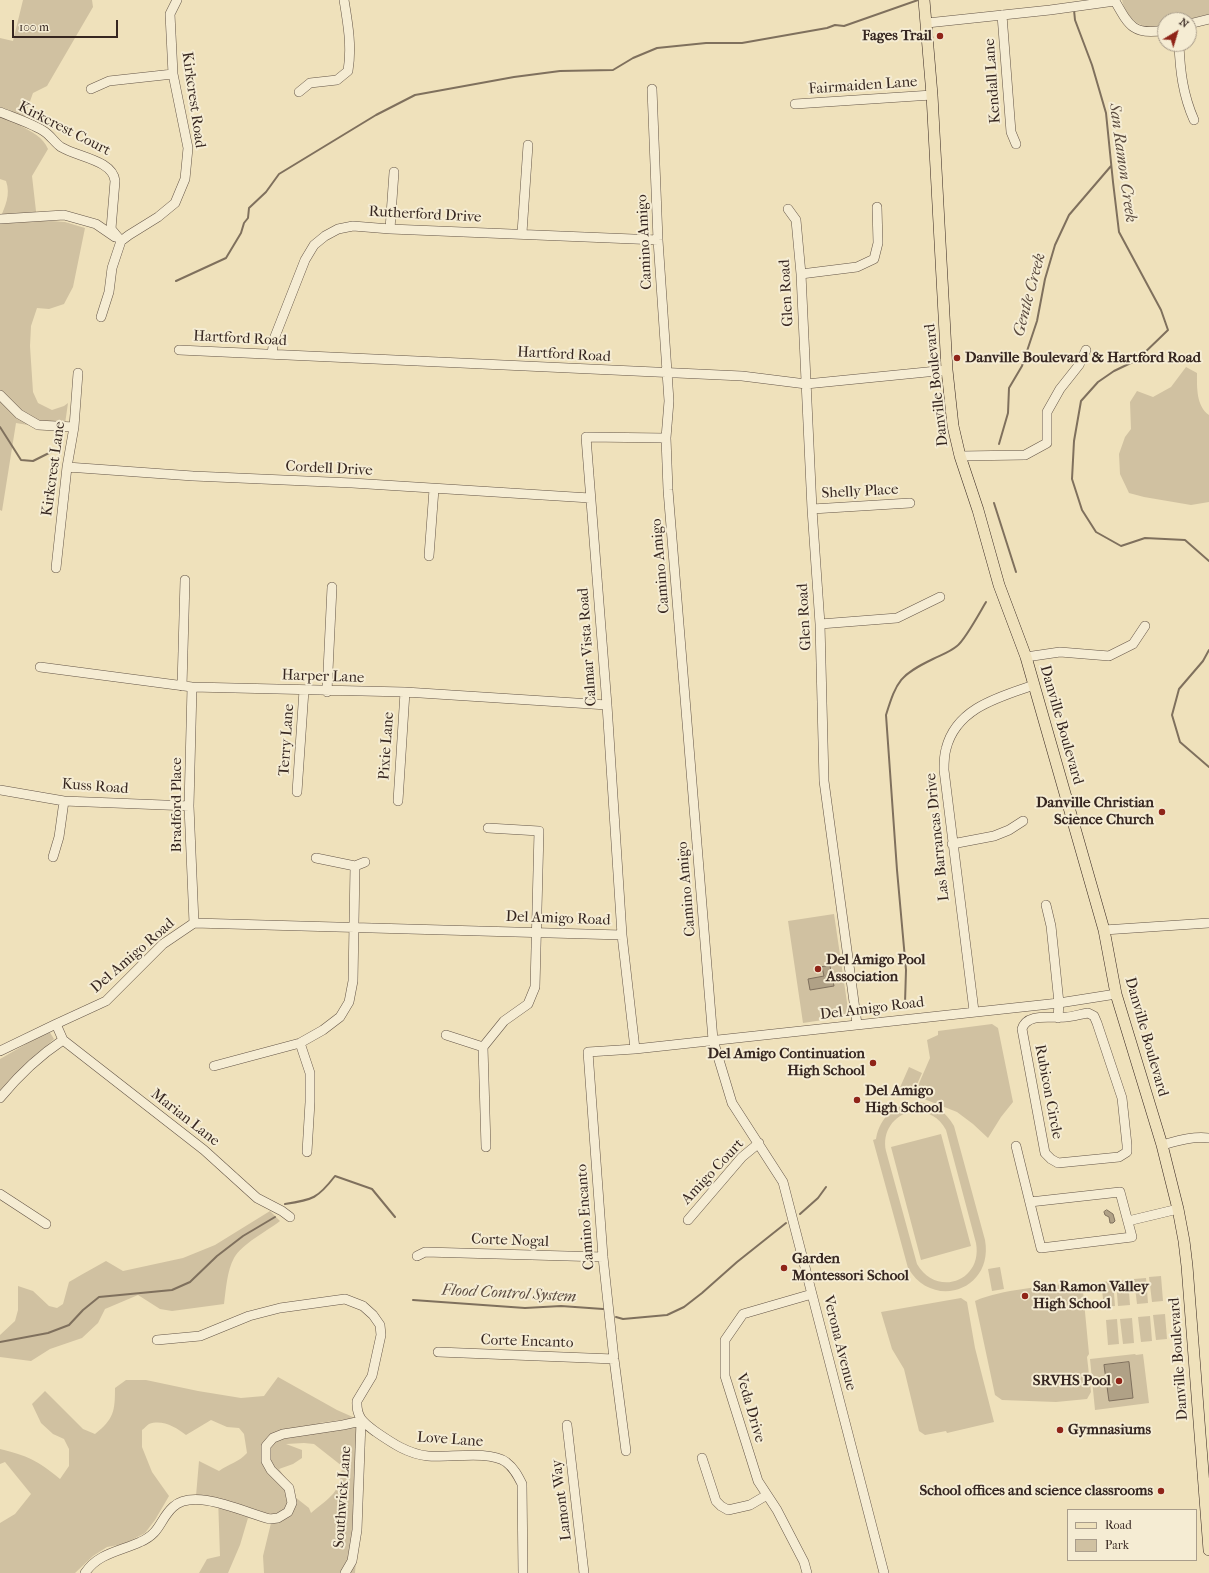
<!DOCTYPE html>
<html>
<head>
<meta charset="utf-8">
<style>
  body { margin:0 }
  #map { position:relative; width:1209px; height:1573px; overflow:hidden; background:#efe1bb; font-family:"IM FELL French Canon",serif }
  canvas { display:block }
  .legend { position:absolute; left:1067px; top:1509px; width:130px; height:52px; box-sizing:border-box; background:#f5ecd3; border:1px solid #a99d8b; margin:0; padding:5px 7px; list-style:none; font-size:12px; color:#362620 }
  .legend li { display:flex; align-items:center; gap:8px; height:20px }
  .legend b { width:20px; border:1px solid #a99d8b }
  .north { position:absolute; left:1157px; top:12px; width:40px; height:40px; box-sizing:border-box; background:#f5ecd3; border:1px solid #a99d8b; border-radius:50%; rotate:38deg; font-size:11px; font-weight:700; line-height:16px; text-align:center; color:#362620 }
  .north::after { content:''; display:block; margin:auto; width:14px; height:18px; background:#8f2418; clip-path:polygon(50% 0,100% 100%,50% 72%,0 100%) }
  .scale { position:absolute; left:12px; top:20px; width:106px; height:18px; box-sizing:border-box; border:2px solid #362620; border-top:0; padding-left:5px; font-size:12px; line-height:14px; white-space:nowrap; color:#362620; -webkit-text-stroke:3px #f5ecd3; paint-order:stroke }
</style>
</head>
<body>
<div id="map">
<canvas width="1209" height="1573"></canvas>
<ul class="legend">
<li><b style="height:5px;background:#efe1bb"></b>Road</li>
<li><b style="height:11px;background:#d0c1a1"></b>Park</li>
</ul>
<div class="north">N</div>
<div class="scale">100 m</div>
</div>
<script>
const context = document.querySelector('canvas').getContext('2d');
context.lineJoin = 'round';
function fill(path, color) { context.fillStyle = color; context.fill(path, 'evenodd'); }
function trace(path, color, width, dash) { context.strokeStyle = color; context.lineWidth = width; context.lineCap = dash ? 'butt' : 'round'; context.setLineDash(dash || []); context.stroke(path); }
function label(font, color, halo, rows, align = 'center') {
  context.font = font + ' "IM FELL French Canon",serif'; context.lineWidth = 4; context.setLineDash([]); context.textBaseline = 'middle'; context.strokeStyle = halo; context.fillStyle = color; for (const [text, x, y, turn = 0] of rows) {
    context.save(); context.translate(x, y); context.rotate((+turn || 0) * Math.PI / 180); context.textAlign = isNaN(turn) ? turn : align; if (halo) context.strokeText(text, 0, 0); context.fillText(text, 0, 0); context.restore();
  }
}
const green = new Path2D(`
  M23,0h69l1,7 -46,79 -14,7 -12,33c11,6 22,11 27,23l-16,27 5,44 28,2 20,6 -12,59 -9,17 -15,5 -12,-1 -6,18 -1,20 3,46 5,11 14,7 12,-4 4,-3 -4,28 -48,-8 -14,88 -2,-1v-291c5,-13 11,-24 6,-38l-6,-2v-141l13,3z
  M1122,0h87v14l-23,6h-21v5c-4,1 -9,3 -12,3 -16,-1 -28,-13 -31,-28z
  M1186,367l11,6c0,14 -1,33 12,42v87l-18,3 -47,-8 -15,-4 -9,-19 -1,-20 6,-17 6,-8 -1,-27 7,-11 16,6 18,-10z
  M834,914l15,102 -46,7 -15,-102z
  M992,1024l6,4 15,74 -12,15 -13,21 -15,-14 -16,-12 -43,-17 16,-37 -3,-18 11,-5v-4z
  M49,1031l5,8 -20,18 -34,34v-32z
  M909,1067l13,6 -11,25 -13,-6z
  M919,1102c16,2 27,10 35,24l31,114c9,50 -52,71 -77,28l-35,-128 3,-1c4,-23 20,-36 43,-37zM913,1111c15,0 26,6 33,19l30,113c7,38 -39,55 -59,21l-31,-113c-4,-19 7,-36 27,-40z
  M941,1134l30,112 -50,14 -30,-113z
  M270,1211l10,10c-13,10 -38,23 -46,37 -7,13 -8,31 -10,46l-52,7 -12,-2 -22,-14 -33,14 -7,14 -16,15 -32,11 -19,12 -31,-4v-22l15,-14 3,-11v-24l15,5 16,15 8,2 6,-4 6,-22 12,-7 25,-14 17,10 60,-13 32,-13z
  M1000,1267l4,22 -12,2 -4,-22z
  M1161,1276l2,25 -11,1 -3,-25z
  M1146,1278l2,25 -11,1 -3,-25z
  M1128,1280l2,25 -12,1 -2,-25z
  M1113,1281l2,25 -11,1 -3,-25z
  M1073,1283l10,8 6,63 -2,3 4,35 -4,7 -31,3 -54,-2 -7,-5 -20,-94c27,-12 69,-14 98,-18z
  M961,1298l6,4 8,46 19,74 -47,11 -1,-2 -21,4 -6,-4 -15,-62 -12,-20 -11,-37z
  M1165,1314l2,25 -11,1 -3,-25z
  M1150,1316l2,25 -11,1 -3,-25z
  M1132,1318l2,25 -11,1 -3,-25z
  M1117,1319l2,25 -11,1 -2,-25z
  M1135,1354l1,1 7,-1 6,49 -54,7 -5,-51z
  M278,1377l59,33 18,8 -36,5 9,8 36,-5 -3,73 -6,74h-91l-1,-17 8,-33 -23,-5 -8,27 -12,28h-29l8,-14 13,-3 -2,-58 -22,-2 3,-35 20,10c10,-7 20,-9 28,-18l-3,-19 -5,-6 -12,-1 -16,-7 -25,15c-10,-8 -24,-16 -37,-11 -2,1 -5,5 -7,6v17l10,25 17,24 -14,24 -10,13 -21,11 -17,3 -14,9 -18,17h-75v-50l15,-9 16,-20 -26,-32 -5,2v-15c28,7 37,11 60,30l9,-13v-17l-5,-10 -11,-5 -12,-11 -9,-19 13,-13 38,38 12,5c19,-15 20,-23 20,-46l11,-8h20l52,11 43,7 23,-2zM304,1443l10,1 28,22c-2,28 -11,30 -31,47l-2,-5 -14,-11 -8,-17 -8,-11 14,-5 9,-6v-8l-16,-6z`);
const water = new Path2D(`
  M830,966l4,20 -24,4 -2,-11 16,-3 -2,-9z
  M1107,1210l6,4 2,7 -2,2h-3l-1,-6 -4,-2 -1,-3z
  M1129,1362l4,36 -24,3 -5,-36z`);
const stream = new Path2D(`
  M1074,10l1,10 17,45 14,48 7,69 6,50 42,78 7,20 -31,30 -23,11 -16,11 -17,19 -7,40 -2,38 10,31 14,22 25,14 24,-8 40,2 24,21
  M176,281l50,-23 15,-25 3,-10 4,-5 1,-10 17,-16 13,-18 97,-59 39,-20 99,-18 46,-6 53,-1 20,-12 24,-10 49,-5h36l85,-15 8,-3 9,1 74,-26
  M0,427l21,33 12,1 18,-9
  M999,444l9,-31 1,-25 13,-22 15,-45 8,-42 10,-34 14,-30 42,-49
  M994,503l22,69
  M1209,650l-6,11 -24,28 -7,26 8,27 29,25
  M905,1003l1,-33 -9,-100 -11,-155c11,-35 14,-40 47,-56 8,-4 17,-7 24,-13 8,-6 23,-34 29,-44
  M285,1204c28,-4 33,-6 50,-28l37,13 23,28
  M800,1214l18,-16 8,-11
  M413,1300l112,8 36,-2 42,3
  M616,1317l7,2 44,-4 17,-8 18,-14 35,-31 49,-39
  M0,1342l48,-9 21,-8 14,-15 16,-13 73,-7 18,-8 27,-26 26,-20 32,-19`);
const minor = new Path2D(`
  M1002,15l9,117 5,12
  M927,23l123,-13 65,-9c14,25 19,35 50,29
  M1189,24l20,-5
  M1179,44c1,27 4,51 15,76
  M91,89l18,-8 64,-7
  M652,89l6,151 11,161 -3,37 2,52 45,550 19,63 51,79 101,391
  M299,92l11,-9 27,-3 11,-9c4,-24 0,-47 -4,-71
  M795,104l137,-9
  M0,112c12,5 36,13 45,20 6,4 10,11 16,15 16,10 52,13 54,34l-4,48 10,12
  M788,209l8,11 5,54 11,235 8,115 4,157 33,243
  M0,219l64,-4 32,9 19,13
  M390,229l4,-57
  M522,233l6,-88
  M801,274l56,-7 17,-8 4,-16 -1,-36
  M101,317l8,-25 3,-24 9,-27 8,-6 29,-18 17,-14 10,-24 3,-31 -15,-74 -3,-60 7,-14
  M179,350l563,26 64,8 141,-14
  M272,354l2,-15 31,-79 9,-15 11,-9 13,-7 15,-3 37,3 268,11
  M0,395l19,19 19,11 36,2
  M960,456l65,-1 22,-12v-31l13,-23 19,-24 7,-15
  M67,467l126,9 159,7 238,15
  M812,509l98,-6
  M429,556l5,-67
  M56,568l11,-101 7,-40 4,-54
  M820,624l77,-6 43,-21
  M1026,657l34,-5 49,4 24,-12 12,-18
  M40,667l152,20 213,5 202,13
  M182,686l3,-106
  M192,687l-3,119 5,117
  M327,692l5,-105
  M0,790l64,11 125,5
  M297,792l7,-102
  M398,801l7,-109
  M952,844l42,-8 15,-6 14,-9
  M53,857l6,-20 5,-36
  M316,858l39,8 10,-4
  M1046,905l5,21 8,77 -1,15
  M1104,930l105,-7
  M622,935l-15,-230 -21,-268 80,1
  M974,1011l-30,-241c0,-6 0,-14 2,-21 10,-41 53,-52 88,-64
  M1088,1013l6,3 3,7 25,75 5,47v7l-8,5 -61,6 -7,-4 -6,-6 -23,-124c5,-17 30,-10 44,-12 7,0 14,-3 22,-4z
  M446,1035l37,12
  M63,1040l141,110 53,48 25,13 8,6
  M300,1043l10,30v29l-3,50
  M0,1051l56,-27
  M214,1066l86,-23 23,-13 17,-13 9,-15 4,-21 2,-115
  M0,1098c18,-22 39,-42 63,-58l-7,-16 50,-23 57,-57 31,-21 428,12 13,114
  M1162,1145c15,-4 30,-9 47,-7
  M1016,1146l25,102 91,-11 -12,-45 -90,10
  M486,1147l-3,-100 21,-26 24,-17 7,-17 4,-156 -51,-3
  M0,1194l46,30
  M688,1220l54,-63 17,-14
  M1128,1221l50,-12
  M417,1256l8,-4 178,5
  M157,1340l43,-4 49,-20 31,-8 65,-9 18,7 10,9 7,10 1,10 -9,41 -15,25c-1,17 7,22 19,31 16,11 32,22 52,24 21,2 61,-6 78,6 8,6 12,14 16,22l1,89
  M438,1352l176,7
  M567,1425l17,148
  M626,1451l-12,-92 -11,-102 -15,-205 47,-3 424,-46 57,-9
  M702,1458l14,43 5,5 7,4 22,-5 17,-10
  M85,1573c13,-20 36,-22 55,-31 21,-9 19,-22 33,-35 21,-20 72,6 97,12l8,-1 10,-6 4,-9 -3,-15 -18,-18 -5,-9v-15l7,-8 10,-4 60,-9 18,-4 -4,109 -5,31 -7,12
  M807,1573l-3,-11 -27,-52 -19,-29 -33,-105v-36l18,-26 69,-20`);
const major = new Path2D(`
  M924,0l8,95 15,275 6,56 7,30 18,54 21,75 27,72 78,273 12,64 46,151 16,64 6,32 3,25 22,284`);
const markers = [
  [940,36,4,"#8f2418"],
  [957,358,4,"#8f2418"],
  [1162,812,4,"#8f2418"],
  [818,969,4,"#8f2418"],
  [873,1063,4,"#8f2418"],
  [857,1100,4,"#8f2418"],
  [784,1268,4,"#8f2418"],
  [1025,1296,4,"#8f2418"],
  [1119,1381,4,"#8f2418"],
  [1060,1430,4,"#8f2418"],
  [1161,1491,4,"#8f2418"]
];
const poiNames = [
  ["Fages Trail",932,36,"right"],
  ["Danville Boulevard & Hartford Road",965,358],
  ["Danville Christian",1154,803,"right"],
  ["Science Church",1154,820,"right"],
  ["Del Amigo Pool",826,960],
  ["Association",826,977],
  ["Del Amigo Continuation",865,1054,"right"],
  ["High School",865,1071,"right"],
  ["Del Amigo",865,1091],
  ["High School",865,1108],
  ["Garden",792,1259],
  ["Montessori School",792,1276],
  ["San Ramon Valley",1033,1287],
  ["High School",1033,1304],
  ["SRVHS Pool",1111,1381,"right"],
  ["Gymnasiums",1068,1430],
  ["School offices and science classrooms",1153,1491,"right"]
];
const streetNames = [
  ["Kendall Lane",993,81,-94],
  ["Fairmaiden Lane",863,86,-4],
  ["Kirkcrest Road",193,100,82],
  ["Kirkcrest Court",64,129,27],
  ["Rutherford Drive",425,215,3],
  ["Camino Amigo",645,242,-93],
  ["Glen Road",787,293,-93],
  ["Hartford Road",240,339,3],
  ["Hartford Road",564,355,3],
  ["Danville Boulevard",937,385,-96],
  ["Kirkcrest Lane",54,469,-82],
  ["Cordell Drive",329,469,3],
  ["Shelly Place",860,492,-3],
  ["Camino Amigo",661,566,-95],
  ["Glen Road",805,617,-93],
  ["Calmar Vista Road",588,647,-94],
  ["Harper Lane",323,677,2],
  ["Danville Boulevard",1061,725,74],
  ["Terry Lane",287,740,-86],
  ["Pixie Lane",387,746,-86],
  ["Kuss Road",95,787,4],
  ["Bradford Place",177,805,-90],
  ["Las Barrancas Drive",938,837,-96],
  ["Camino Amigo",687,889,-95],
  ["Del Amigo Road",558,919,2],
  ["Del Amigo Road",133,956,-41],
  ["Del Amigo Road",872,1009,-7],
  ["Danville Boulevard",1146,1037,74],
  ["Rubicon Circle",1048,1092,79],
  ["Marian Lane",185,1118,38],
  ["Amigo Court",713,1172,-47],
  ["Camino Encanto",586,1217,-94],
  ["Corte Nogal",510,1241,2],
  ["Corte Encanto",527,1342,2],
  ["Verona Avenue",839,1343,76],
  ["Danville Boulevard",1179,1359,-94],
  ["Veda Drive",750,1408,74],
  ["Love Lane",450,1440,4],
  ["Southwick Lane",343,1497,-86],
  ["Lamont Way",562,1500,-97]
];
const waterNames = [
  ["San Ramon Creek",1122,163,82],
  ["Gentle Creek",1030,295,-75],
  ["Flood Control System",509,1294,3]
];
fill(green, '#d0c1a1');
fill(water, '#b0a186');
trace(water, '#7f705d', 1);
trace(stream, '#7f705d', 2);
trace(minor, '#645547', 10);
trace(major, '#362620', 12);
trace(minor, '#f5ecd3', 9);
trace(major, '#efe1bb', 11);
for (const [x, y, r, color] of markers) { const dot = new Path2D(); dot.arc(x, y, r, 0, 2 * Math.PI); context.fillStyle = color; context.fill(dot); trace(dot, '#f5ecd3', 1.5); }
label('bold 15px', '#362620', '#f5ecd3', poiNames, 'left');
label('15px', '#362620', '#f5ecd3', streetNames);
label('italic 16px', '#5b4b3f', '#f5ecd3', waterNames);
</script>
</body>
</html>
